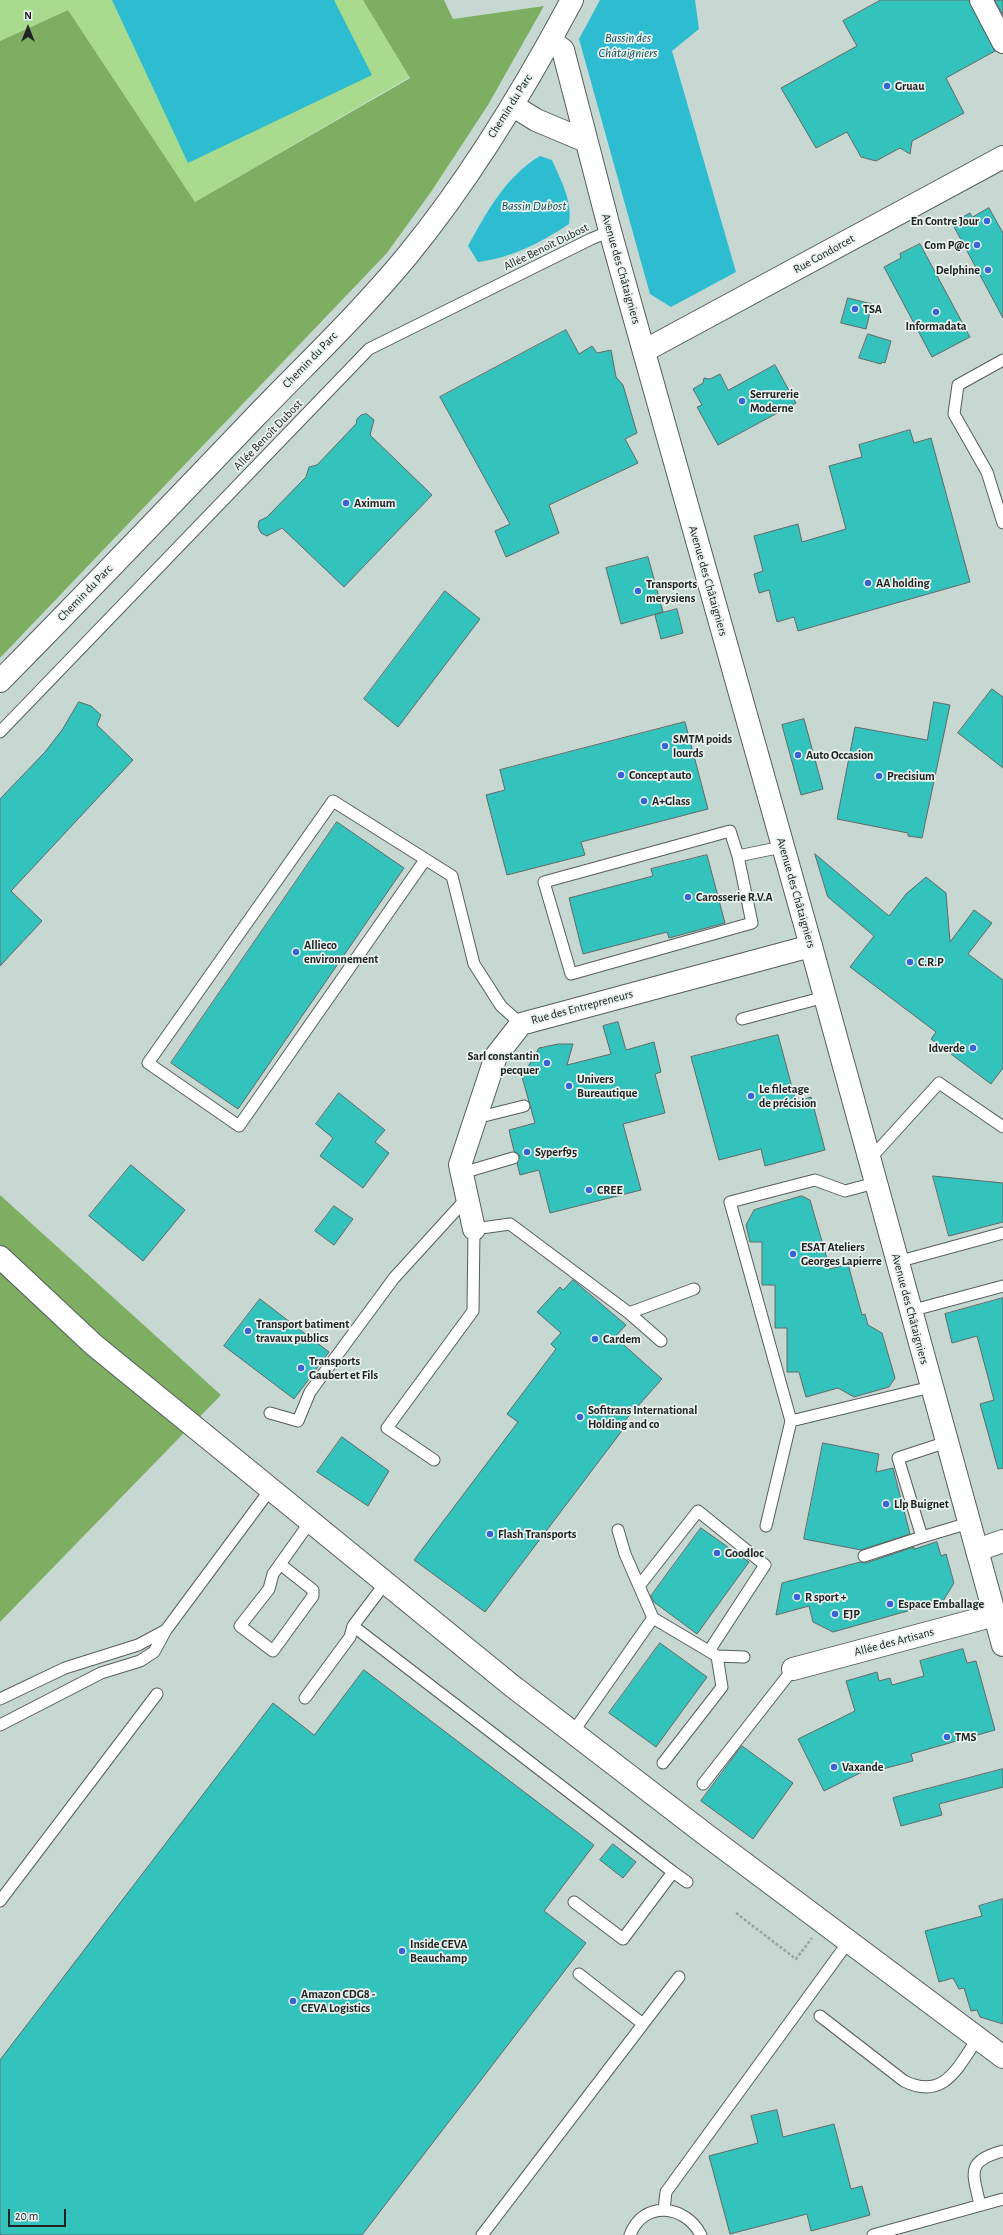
<!DOCTYPE html>
<html>
<head>
<meta charset="utf-8">
<style>
  body { margin:0 }
  #map { position:relative; width:1003px; height:2235px; overflow:hidden; background:#dbe5e1; font-family:"Alegreya Sans",sans-serif }
  canvas { display:block }
  .north { position:absolute; left:8px; top:8px; width:40px; height:40px; -webkit-text-stroke:3px #e9f2ef; paint-order:stroke; rotate:0deg; font-size:11px; font-weight:700; line-height:16px; text-align:center; color:#202322 }
  .north::after { content:''; display:block; margin:auto; width:14px; height:18px; background:#202322; clip-path:polygon(50% 0,100% 100%,50% 72%,0 100%) }
  .scale { position:absolute; left:8px; top:2209px; width:58px; height:18px; box-sizing:border-box; border:2px solid #202322; border-top:0; padding-left:5px; font-size:12px; line-height:14px; white-space:nowrap; color:#202322; -webkit-text-stroke:3px #e9f2ef; paint-order:stroke }
</style>
</head>
<body>
<div id="map">
<canvas width="1003" height="2235"></canvas>
<div class="north">N</div>
<div class="scale">20 m</div>
</div>
<script>
const context = document.querySelector('canvas').getContext('2d');
context.lineJoin = 'round';
function fill(path, color) { context.fillStyle = color; context.fill(path, 'evenodd'); }
function trace(path, color, width, dash) { context.strokeStyle = color; context.lineWidth = width; context.lineCap = dash ? 'butt' : 'round'; context.setLineDash(dash || []); context.stroke(path); }
function label(font, color, halo, rows, align = 'center') {
  context.font = font + ' "Alegreya Sans",sans-serif'; context.lineWidth = 3.5; context.setLineDash([]); context.textBaseline = 'middle'; context.strokeStyle = halo; context.fillStyle = color; for (const [text, x, y, turn = 0] of rows) {
    context.save(); context.translate(x, y); context.rotate((+turn || 0) * Math.PI / 180); context.textAlign = isNaN(turn) ? turn : align; if (halo) context.strokeText(text, 0, 0); context.fillText(text, 0, 0); context.restore();
  }
}
const built = new Path2D(`
  M444,0h559v2235h-1003v-613l221,-227 -140,-124 -81,-76v-537l387,-405 44,-61 57,-87 56,-99 -91,13z`);
const green = new Path2D(`
  M0,0h363l47,77 -215,125 -127,-192 -68,31z`);
const forest = new Path2D(`
  M363,0h81l9,19 91,-13 -56,99 -57,87 -44,61 -387,405v-617l68,-31 127,192 215,-124z
  M0,1195l221,200 -221,227z`);
const water = new Path2D(`
  M112,0h222l38,75 -184,88z
  M600,0h95l4,29 -27,22 64,221 -65,35 -21,-13 -71,-255z
  M540,156l12,4c9,21 21,41 17,64 -27,18 -58,34 -91,38l-10,-16c19,-34 37,-69 72,-90z`);
const building = new Path2D(`
  M881,0h88l26,51 -49,27 18,35 -52,28 -2,13 -10,-6 -24,13 -15,-4 -14,-25 -31,16 -35,-60 76,-42 -14,-25z
  M995,0h8v15z
  M989,208l14,25v85l-51,-95 18,-10 2,4z
  M920,244l50,93 -38,20 -48,-90 17,-9 -1,-4z
  M848,298l24,6 -6,25 -25,-6z
  M566,330l13,24 13,-8 5,7 14,-3 5,27 7,8 14,48 -12,6 13,24 -89,42 10,28 -53,24 -11,-26 15,-7 -70,-127z
  M868,334l23,7 -6,22 -3,-1 -1,2 -22,-6z
  M775,365l21,38 -78,42 -21,-38 5,-2 -9,-16 10,-6 1,-5 6,1 10,-5 8,16z
  M367,414l7,6 -4,15 62,60 -88,92 -62,-59 -15,8 -6,-3 -3,-6 1,-6 8,-4 39,-40 3,-10 8,-2 39,-41 1,-5 4,-4z
  M910,430l4,13 17,-5 39,144 -172,49 -4,-14 -17,5 -8,-32 -10,3 -5,-19 9,-3 -9,-35 44,-12 4,18 44,-13 -17,-63 33,-9 -3,-12z
  M648,557l15,55 -42,12 -15,-56z
  M445,591l35,28 -82,108 -34,-28z
  M677,609l6,24 -22,6 -6,-24z
  M992,689l11,8v71l-45,-35z
  M79,702l12,4 10,9 -4,10 36,35 -122,131 31,30 -42,45v-167l45,-47 17,-22z
  M934,702l16,3 -28,133 -14,-2v-3l-71,-14 18,-92 72,13z
  M804,719l19,70 -22,6 -19,-70z
  M685,722l23,87 -127,33 4,13 -78,20 -21,-80 19,-5 -5,-20z
  M337,822l67,46 -166,241 -67,-46z
  M815,854l74,62 17,-22 20,-17 20,16 4,49 24,-32 18,13 -24,31 35,26v88l-12,16 -60,-45 5,-7 -86,-65 24,-31 -46,-39z
  M707,855l18,68 -56,15 -2,-6 -84,22 -14,-56 84,-22 -2,-7z
  M618,1022l8,28 28,-8 7,30 -6,2 10,39 -42,11 18,66 -91,23 -11,-43 -19,5 -3,-12 3,-7 -6,-5 -5,-21 26,-7 -13,-46 17,-29 19,-4h15l-6,21 44,-11 -8,-28z
  M778,1035l18,67 15,-5 14,53 -60,16 -4,-17 -42,11 -28,-103z
  M339,1093l46,37 -10,12 14,11 -26,35 -43,-32 13,-18 -17,-14z
  M131,1165l54,45 -42,51 -54,-45z
  M933,1176l70,7v39l-54,14z
  M802,1196l8,4 20,69 18,-5 14,51 3,-1 3,11 14,8 13,45 -6,9 -35,10 -16,-9 -32,9 -7,-25h-12v-44h-12v-43h-13v-43h-12l-4,-17 8,-15z
  M334,1206l19,13 -19,26 -19,-14z
  M573,1280l53,45 -11,12 47,42 -41,46 3,3 -139,184 -71,-52 104,-138 -11,-8 49,-65 -5,-5 10,-11 -24,-21 23,-25 3,3z
  M1003,1298v170l-5,1 -18,-65 14,-4 -17,-64 -25,7 -7,-29z
  M260,1299l69,53 -35,47 -70,-53z
  M342,1437l47,34 -21,35 -51,-34z
  M823,1443l56,11 -3,18 17,-4 17,66 -49,16 -57,-11z
  M701,1528l48,34 -52,72 -43,-32 -3,-6z
  M937,1542l4,14 5,-2 8,29 -11,18 -110,31 -20,-10 -4,-16 -33,9 6,-32 78,-21 6,1 48,-16v2z
  M660,1643l47,34 -51,70 -47,-34z
  M963,1649l4,14 9,-2 19,69 -84,24 2,7 -42,11 -1,-4 -46,23 -26,-52 57,-28 -9,-30 31,-9 2,9 11,-3 2,7 32,-9 -4,-15z
  M364,1670l230,175 -50,66 42,32 -224,292h-362v-175l273,-357 41,32z
  M742,1746l51,37 -40,56 -52,-38z
  M1003,1769v18l-64,17 3,11 -41,11 -8,-28z
  M613,1844l23,18 -13,16 -23,-18z
  M1003,1899v125l-23,-7 -3,-7 -6,1 -7,-23 -5,1 -6,-11 -14,4 -14,-51 57,-15 -3,-10z
  M777,2110l6,27 51,-13 17,65 11,-3 8,29 -59,16 -4,-17 -77,20 -21,-78 49,-13 -7,-27z`);
const path = new Path2D(`
  M736,1913l60,46 16,-21`);
const lane = new Path2D(`
  M1003,360l-45,25 -4,29 33,58 16,51
  M0,732l369,-383 222,-110 19,-8
  M738,856l14,67 -181,51 -27,-92 186,-51 8,25 44,-9
  M425,860l-186,266 -91,-63 185,-262 119,75 22,88 27,42 20,18
  M742,1019l83,-22
  M476,1118l48,-12
  M869,1160l70,-77 64,44
  M462,1173l51,-15
  M897,1262l106,-29
  M910,1311l93,-25
  M629,1313l32,28
  M270,1413l28,8 12,-29 84,-114 73,-80
  M791,1421l-61,-219 85,-22 30,11 30,-8
  M947,1442l-49,16 24,79 47,-14
  M434,1460l-47,-32 86,-117 1,-82 36,-5 119,89 65,-24
  M766,1526l25,-105 140,-34
  M618,1530l7,24 28,64
  M864,1556l58,-19
  M280,1564l33,26v6l-40,55 -33,-25 29,-37 4,-15 37,-52
  M386,1582l-33,44 320,246 -50,67 -49,-37
  M639,1586l59,-75 67,54 -56,86
  M305,1698l45,-61 3,-11
  M0,1699l65,-31 73,-23 28,-15
  M0,1725l101,-52 39,-12 14,-9 12,-22 104,-140
  M573,1732l80,-114 64,38 27,1
  M663,1763l59,-76 -5,-31
  M703,1784l90,-115
  M673,1872l14,10
  M0,1901l157,-207
  M579,1974l64,50
  M820,2016l84,65c40,20 54,-14 74,-43
  M980,2205c-7,-32 -15,-44 23,-54
  M664,2210l2,-18 183,-251
  M482,2235l197,-258
  M630,2235c13,-35 55,-31 71,0
  M873,2235l130,-36`);
const street = new Path2D(`
  M981,0l22,42
  M644,351l359,-194
  M474,1229l-14,-64 36,-109 25,-32 290,-78
  M977,1550l26,-9
  M793,1669l202,-54`);
const secondary = new Path2D(`
  M550,40l13,10 47,181 201,715 192,699
  M512,105l24,15 50,21
  M0,681c86,-87 171,-176 256,-265 50,-52 104,-103 151,-160 64,-78 117,-166 165,-256
  M0,1257l94,88 417,340 194,149 298,223`);
const markers = [
  [887,86,4,"#3964d5"],
  [987,221,4,"#3964d5"],
  [977,245,4,"#3964d5"],
  [988,270,4,"#3964d5"],
  [855,309,4,"#3964d5"],
  [936,312,4,"#3964d5"],
  [742,401,4,"#3964d5"],
  [346,503,4,"#3964d5"],
  [868,583,4,"#3964d5"],
  [638,591,4,"#3964d5"],
  [665,746,4,"#3964d5"],
  [798,755,4,"#3964d5"],
  [621,775,4,"#3964d5"],
  [879,776,4,"#3964d5"],
  [644,801,4,"#3964d5"],
  [688,897,4,"#3964d5"],
  [296,952,4,"#3964d5"],
  [910,962,4,"#3964d5"],
  [973,1048,4,"#3964d5"],
  [547,1063,4,"#3964d5"],
  [569,1086,4,"#3964d5"],
  [751,1096,4,"#3964d5"],
  [527,1152,4,"#3964d5"],
  [589,1190,4,"#3964d5"],
  [793,1254,4,"#3964d5"],
  [248,1331,4,"#3964d5"],
  [595,1339,4,"#3964d5"],
  [301,1368,4,"#3964d5"],
  [580,1417,4,"#3964d5"],
  [886,1504,4,"#3964d5"],
  [490,1534,4,"#3964d5"],
  [717,1553,4,"#3964d5"],
  [797,1597,4,"#3964d5"],
  [890,1604,4,"#3964d5"],
  [835,1614,4,"#3964d5"],
  [947,1737,4,"#3964d5"],
  [834,1767,4,"#3964d5"],
  [402,1951,4,"#3964d5"],
  [293,2001,4,"#3964d5"]
];
const poiNames = [
  ["Gruau",895,86],
  ["En Contre Jour",979,221,"right"],
  ["Com P@c",969,245,"right"],
  ["Delphine",980,270,"right"],
  ["TSA",863,309],
  ["Informadata",936,326,"center"],
  ["Serrurerie",750,394],
  ["Moderne",750,408],
  ["Aximum",354,503],
  ["AA holding",876,583],
  ["Transports",646,584],
  ["merysiens",646,598],
  ["SMTM poids",673,739],
  ["lourds",673,753],
  ["Auto Occasion",806,755],
  ["Concept auto",629,775],
  ["Precisium",887,776],
  ["A+Glass",652,801],
  ["Carosserie R.V.A",696,897],
  ["Allieco",304,945],
  ["environnement",304,959],
  ["C.R.P",918,962],
  ["Idverde",965,1048,"right"],
  ["Sarl constantin",539,1056,"right"],
  ["pecquer",539,1070,"right"],
  ["Univers",577,1079],
  ["Bureautique",577,1093],
  ["Le filetage",759,1089],
  ["de précision",759,1103],
  ["Syperf95",535,1152],
  ["CREE",597,1190],
  ["ESAT Ateliers",801,1247],
  ["Georges Lapierre",801,1261],
  ["Transport batiment",256,1324],
  ["travaux publics",256,1338],
  ["Cardem",603,1339],
  ["Transports",309,1361],
  ["Gaubert et Fils",309,1375],
  ["Sofitrans International",588,1410],
  ["Holding and co",588,1424],
  ["Llp Buignet",894,1504],
  ["Flash Transports",498,1534],
  ["Goodloc",725,1553],
  ["R sport +",805,1597],
  ["Espace Emballage",898,1604],
  ["EJP",843,1614],
  ["TMS",955,1737],
  ["Vaxande",842,1767],
  ["Inside CEVA",410,1944],
  ["Beauchamp",410,1958],
  ["Amazon CDG8 -",301,1994],
  ["CEVA Logistics",301,2008]
];
const streetNames = [
  ["Chemin du Parc",510,106,-58],
  ["Allée Benoît Dubost",546,247,-26],
  ["Rue Condorcet",824,254,-29],
  ["Avenue des Châtaigniers",621,269,74],
  ["Chemin du Parc",310,360,-46],
  ["Allée Benoît Dubost",268,435,-46],
  ["Avenue des Châtaigniers",708,581,74],
  ["Chemin du Parc",85,593,-46],
  ["Avenue des Châtaigniers",796,893,74],
  ["Rue des Entrepreneurs",582,1007,-15],
  ["Avenue des Châtaigniers",910,1309,75],
  ["Allée des Artisans",894,1642,-15]
];
const waterNames = [
  ["Bassin des",628,38],
  ["Châtaigniers",628,53],
  ["Bassin Dubost",534,206]
];
fill(built, '#c7d8d2');
fill(green, '#a9db8e');
fill(forest, '#7dae62');
fill(water, '#2dbcd0');
fill(building, '#33c2bc');
trace(building, '#616a69', 1);
trace(lane, '#565e5b', 13);
trace(street, '#565e5b', 24);
trace(secondary, '#565e5b', 24);
trace(path, '#9aa29f', 2.5, [3, 2]);
trace(lane, '#fff', 11);
trace(street, '#fff', 22);
trace(secondary, '#fff', 22);
for (const [x, y, r, color] of markers) { const dot = new Path2D(); dot.arc(x, y, r, 0, 2 * Math.PI); context.fillStyle = color; context.fill(dot); trace(dot, '#e9f2ef', 1.5); }
label('bold 12px', '#202322', '#e9f2ef', poiNames, 'left');
label('12px', '#202322', '#e9f2ef', streetNames);
label('italic 13px', '#104a53', '#e9f2ef', waterNames);
</script>
</body>
</html>
